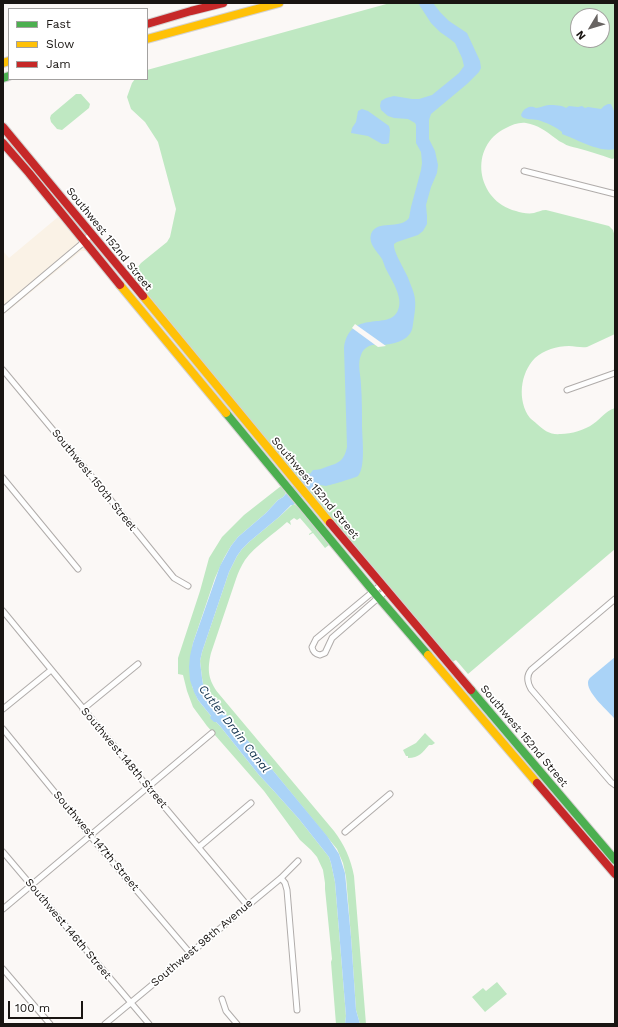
<!DOCTYPE html>
<html>
<head>
<meta charset="utf-8">
<style>
  body { margin:0 }
  #map { position:relative; width:618px; height:1027px; overflow:hidden; background:#fbf8f6; font-family:"Work Sans",sans-serif }
  canvas { display:block }
  .frame { position:absolute; inset:0; border:4px solid #191512; pointer-events:none }
  .legend { position:absolute; left:8px; top:8px; width:140px; height:72px; box-sizing:border-box; background:#fff; border:1px solid #a3a1a0; margin:0; padding:5px 7px; list-style:none; font-size:12px; color:#191512 }
  .legend li { display:flex; align-items:center; gap:8px; height:20px }
  .legend b { width:20px; border:1px solid #a3a1a0 }
  .north { position:absolute; left:570px; top:8px; width:40px; height:40px; box-sizing:border-box; background:#fff; border:1px solid #a3a1a0; border-radius:50%; rotate:232deg; font-size:11px; font-weight:700; line-height:16px; text-align:center; color:#191512 }
  .north::after { content:''; display:block; margin:auto; width:14px; height:18px; background:#686462; clip-path:polygon(50% 0,100% 100%,50% 72%,0 100%) }
  .scale { position:absolute; left:8px; top:1001px; width:75px; height:18px; box-sizing:border-box; border:2px solid #191512; border-top:0; padding-left:5px; font-size:12px; line-height:14px; white-space:nowrap; color:#191512; -webkit-text-stroke:3px #fff; paint-order:stroke }
</style>
</head>
<body>
<div id="map">
<canvas width="618" height="1027"></canvas>
<div class="frame"></div>
<ul class="legend">
<li><b style="height:5px;background:#4caf50"></b>Fast</li>
<li><b style="height:5px;background:#ffc107"></b>Slow</li>
<li><b style="height:5px;background:#c62828"></b>Jam</li>
</ul>
<div class="north">N</div>
<div class="scale">100 m</div>
</div>
<script>
const context = document.querySelector('canvas').getContext('2d');
context.lineJoin = 'round';
function fill(path, color) { context.fillStyle = color; context.fill(path, 'evenodd'); }
function trace(path, color, width, dash) { context.strokeStyle = color; context.lineWidth = width; context.lineCap = dash ? 'butt' : 'round'; context.setLineDash(dash || []); context.stroke(path); }
function label(font, color, halo, rows, align = 'center') {
  context.font = font + ' "Work Sans",sans-serif'; context.lineWidth = 3.5; context.setLineDash([]); context.textBaseline = 'middle'; context.strokeStyle = halo; context.fillStyle = color; for (const [text, x, y, turn = 0] of rows) {
    context.save(); context.translate(x, y); context.rotate((+turn || 0) * Math.PI / 180); context.textAlign = isNaN(turn) ? turn : align; if (halo) context.strokeText(text, 0, 0); context.fillText(text, 0, 0); context.restore();
  }
}
const commercial = new Path2D(`
  M58,217l28,34h-5l-78,64v-64l6,7z`);
const green = new Path2D(`
  M390,3h225v155l-3,1c-11,-4 -23,-8 -35,-11 -4,-1 -10,-2 -14,-5 -3,-1 -5,-3 -8,-5 -9,-7 -17,-13 -29,-15 -7,-1 -14,2 -20,5 -38,18 -30,73 10,83 5,2 13,3 18,2 4,-1 7,-3 12,-3l63,16 4,4 2,7v97l-28,13c-6,1 -12,-1 -18,-1 -12,0 -25,4 -34,12 -15,15 -18,43 -5,60 2,2 5,4 7,6 8,7 13,11 24,10 10,0 24,-4 32,-10 9,-6 11,-12 22,-16v141l-147,125 -12,-14 -4,2 -115,-136 -205,-251 9,-12 26,-21 3,-5 6,-28 -18,-67 -13,-20 -14,-13 -4,-12 5,-14 3,-4h12v-9zM578,16h24v24h-24z
  M76,94h5l9,10 -1,4 -27,22 -5,-1 -6,-7 -1,-4 1,-3z
  M281,486l5,7 -3,4 -5,3 -12,13 -28,24 -7,9 -7,12 -9,20 -22,65 -1,6v37l6,14 13,16 4,6h1l4,4 39,49 14,15 26,29 30,38 2,6 4,19 11,134 -1,8h-9l-5,-62 1,-3 -7,-70v-6l-2,-13 -6,-13 -6,-7 -11,-10 -36,-49 -57,-65 -14,-19 -6,-16 -4,-16 -5,-1v-16l22,-67 9,-33 13,-21 22,-22z
  M294,504l4,3 31,38 -4,3 -12,-15 -4,2v-1l3,-2 -12,-14 -3,2 -3,-2 -4,3 1,4 -4,-3c-13,12 -32,24 -42,38 -4,6 -7,13 -9,19l-25,74c-4,17 -3,27 8,41l115,137c10,13 17,28 20,45l12,148h-6l-4,-14 -5,-73 -5,-60 -3,-14 -6,-14 -71,-87 -56,-66 -7,-12 -1,-6 -2,-17 2,-9 27,-80 8,-16 5,-7 7,-7 30,-25 13,-12z
  M425,733l10,10 -3,2h-3c-6,7 -10,13 -21,13v-2h-2l-3,-6 13,-7z
  M497,982l10,12 -22,18 -13,-15 11,-9 3,3z`);
const water = new Path2D(`
  M418,3h15l7,9 9,9 18,12 13,28 1,7 -2,4 -12,12 -36,30 -2,6v19l6,12 3,14 -1,8 -6,14 -5,18 1,11v8l-4,7 -5,4 -21,7 -3,2c-1,9 13,28 16,39 2,5 5,12 5,17 1,6 -1,18 -2,24 -1,16 -16,19 -29,21 -5,0 -11,-1 -15,1 -4,2 -7,5 -8,9 -4,9 0,21 0,30 1,14 1,27 1,40 0,12 4,42 -4,51 -3,2 -28,9 -32,10 -2,0 -4,-1 -6,-1 -9,2 -19,15 -27,20h-2l-12,12 -30,25 -7,7 -5,7 -8,16 -27,80 -2,9 2,17 1,6 7,12 56,66 61,74 12,18 6,19 6,64 5,73 4,14h-15l1,-8 -11,-134 -4,-19 -2,-6 -30,-38 -26,-29 -14,-15 -39,-49 -4,-4h-2l-4,-4 1,-2 -13,-16 -4,-8 -4,-12 -1,-13 1,-11 3,-13 27,-77 11,-20 7,-9 28,-24 12,-13 5,-3 5,-6 20,-18 2,1 3,-4c5,0 9,-1 13,-3 13,-4 18,-6 21,-20l-3,-99c6,-41 46,-16 54,-38 6,-13 -8,-32 -13,-43 -1,-3 -2,-6 -3,-8 -5,-8 -14,-15 -11,-25 6,-15 29,-4 38,-16l2,-11 10,-37 1,-7 -1,-11 -5,-9v-18l-1,-2 -7,-4 -14,-1 -6,-2 -7,-6 -1,-4 1,-5 5,-3 8,-2 18,3h7l13,-4 27,-22 5,-7 -2,-8 -7,-15 -5,-4 -10,-7 -9,-9z
  M608,104h3l3,7h1v38c-15,4 -39,-10 -53,-15v-2c-4,-4 -17,-10 -24,-12 -6,-1 -11,0 -16,-3l-1,-2c1,-3 3,-6 6,-7 4,-2 6,-1 9,0 4,0 9,-3 13,-3 5,0 13,0 17,3l3,-2 9,1 4,-1 3,2 3,-1 13,2 3,-3z
  M362,109l6,2 21,15 1,4 -1,13 -3,1h-4l-14,-8 -17,-3 1,-5 4,-6 2,-11z
  M615,657v62c-7,-8 -27,-25 -27,-36 0,-3 1,-4 3,-6z`);
const pier = new Path2D(`
  M355,324l31,22 -8,1 -26,-19z`);
const street = new Path2D(`
  M524,171l91,23
  M3,310l81,-68 7,-8
  M3,370l85,102 86,106 14,8
  M567,390l48,-17
  M3,478l75,91
  M381,585l-65,54 -4,8c1,5 3,7 8,8l5,-2 7,-15 54,-47
  M615,599l-84,71c-5,6 -4,12 0,19l80,93 4,3
  M3,611l149,181 95,113
  M3,709l48,-39
  M83,709l55,-45
  M3,729l94,115 93,109
  M345,832l45,-38
  M199,847l52,-44
  M3,852l146,172
  M281,878l4,5 2,7 10,120
  M3,909l209,-176
  M3,969l47,55
  M222,999l4,12 11,13
  M105,1024l176,-146 17,-17`);
const fast = new Path2D(`
  M3,78l6,-2
  M226,413l147,178 55,64
  M471,690l144,170`);
const slow = new Path2D(`
  M147,39l132,-36
  M3,63l6,-2
  M120,285l106,128
  M143,296l187,227
  M428,655l109,128`);
const jam = new Path2D(`
  M147,24l44,-13 32,-8
  M3,127l140,169
  M3,143l26,30 91,112
  M330,523l141,167
  M537,783l78,91`);
const streetNames = [
  ["Southwest 152nd Street",109,239,51],
  ["Southwest 150th Street",94,480,51],
  ["Southwest 152nd Street",315,488,50],
  ["Southwest 152nd Street",524,736,50],
  ["Southwest 148th Street",124,758,50],
  ["Southwest 147th Street",96,841,50],
  ["Southwest 146th Street",68,929,50],
  ["Southwest 98th Avenue",202,943,-40]
];
const waterNames = [
  ["Cutler Drain Canal",234,729,52]
];
fill(commercial, '#faf2e6');
fill(green, '#bfe8c2');
fill(water, '#aad3f7');
fill(pier, '#fbf8f6');
trace(street, '#b0acaa', 7);
trace(fast, '#d4d2d1', 10);
trace(slow, '#d4d2d1', 10);
trace(jam, '#d4d2d1', 10);
trace(street, '#fefefe', 5);
trace(fast, '#4caf50', 8);
trace(slow, '#ffc107', 8);
trace(jam, '#c62828', 8);
label('11px', '#191512', '#fff', streetNames);
label('italic 12px', '#12324d', '#fff', waterNames);
</script>
</body>
</html>
